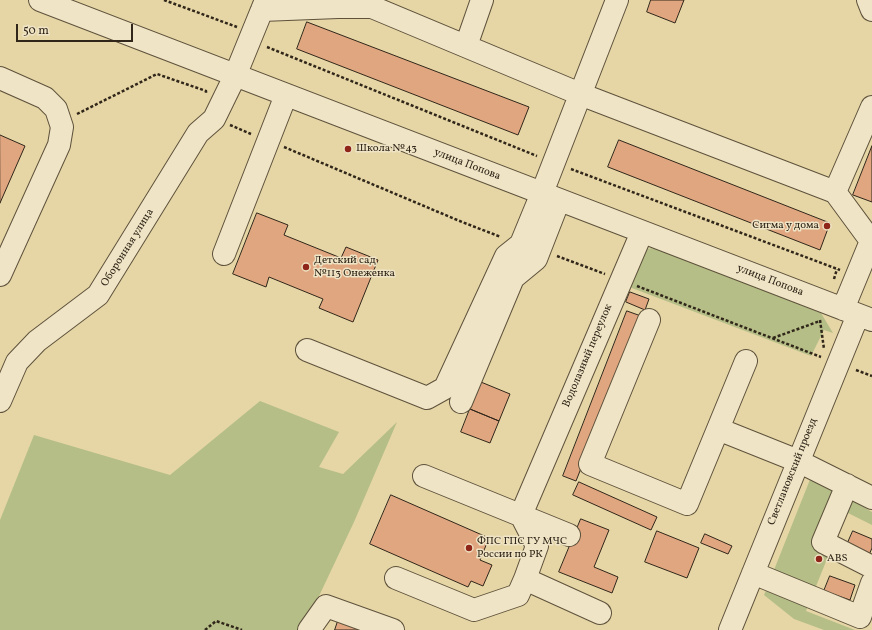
<!DOCTYPE html>
<html>
<head>
<meta charset="utf-8">
<style>
  body { margin:0 }
  #map { position:relative; width:872px; height:630px; overflow:hidden; background:#e6d6a6; font-family:Vollkorn,serif }
  canvas { display:block }
  .scale { position:absolute; left:16px; top:24px; width:117px; height:18px; box-sizing:border-box; border:2px solid #302619; border-top:0; padding-left:5px; font-size:12px; line-height:14px; white-space:nowrap; color:#302619; -webkit-text-stroke:3px #efe4c5; paint-order:stroke }
</style>
</head>
<body>
<div id="map">
<canvas width="872" height="630"></canvas>
<div class="scale">50 m</div>
</div>
<script>
const context = document.querySelector('canvas').getContext('2d');
context.lineJoin = 'round';
function fill(path, color) { context.fillStyle = color; context.fill(path, 'evenodd'); }
function trace(path, color, width, dash) { context.strokeStyle = color; context.lineWidth = width; context.lineCap = dash ? 'butt' : 'round'; context.setLineDash(dash || []); context.stroke(path); }
function label(font, color, halo, rows, align = 'center') {
  context.font = font + ' Vollkorn,serif'; context.lineWidth = 3; context.setLineDash([]); context.textBaseline = 'middle'; context.strokeStyle = halo; context.fillStyle = color; for (const [text, x, y, turn = 0] of rows) {
    context.save(); context.translate(x, y); context.rotate((+turn || 0) * Math.PI / 180); context.textAlign = isNaN(turn) ? turn : align; if (halo) context.strokeText(text, 0, 0); context.fillText(text, 0, 0); context.restore();
  }
}
const green = new Path2D(`
  M655,248l166,65 12,20 -9,-3 -13,26 -187,-71 18,-36z
  M260,401l79,31 -20,35 24,7 54,-52 -43,100 -51,108h-303v-110l34,-85 136,40z
  M811,477l61,35v13l-26,-13 -40,99 49,19h-31l-30,-11 -30,-24z`);
const building = new Path2D(`
  M651,0h33l-9,23 -28,-11z
  M307,22l222,85 -11,28 -221,-86z
  M0,135l25,11 -25,57z
  M619,140l211,83 -10,27 -212,-83z
  M872,146v56l-19,-7z
  M257,213l31,12 -4,10 57,23 5,-11 32,13 -25,62 -34,-14 4,-9 -54,-22 -3,10 -33,-13z
  M630,292l19,7 -4,11 -19,-8z
  M627,311l14,5 -65,165 -13,-5z
  M476,380l34,14 -11,27 -34,-14z
  M470,409l29,12 -9,22 -29,-11z
  M579,482l78,35 -6,13 -78,-35z
  M391,495l98,43 -9,22 12,5 -9,21 -12,-5 -3,6 -98,-43z
  M581,519l28,11 -15,37 24,10 -6,16 -53,-21z
  M657,531l42,17 -12,30 -42,-16z
  M853,531l19,8v9l-4,9 -22,-10z
  M705,534l27,12 -4,8 -27,-11z
  M830,576l25,9 -5,15 -26,-9z
  M338,621l24,9h-27z`);
const path = new Path2D(`
  M164,0l73,27
  M267,47l270,109
  M77,114l80,-40 49,17v2
  M230,125l21,9
  M284,147l178,75 39,15
  M571,169l269,101
  M557,256l48,18
  M834,279l3,-10
  M637,286l184,71
  M820,320l4,29
  M773,338l47,-17
  M856,370l16,6
  M205,630l11,-9 26,9`);
const minor = new Path2D(`
  M40,0l832,320
  M868,0l4,10
  M262,10l76,-3h34l208,87 255,98 36,49
  M466,46l16,-46
  M0,78l45,20 11,11 6,18 -3,18 -59,130
  M835,192l37,-85
  M224,254l62,-159
  M843,309l28,-68
  M649,320l-59,144 97,40 31,-75 80,32 74,37
  M307,350l120,48 18,-10 61,-132 15,-12 21,-51 75,-193
  M0,401l17,-39 20,-21 61,-46 100,-162 16,-14 21,-43 31,-76
  M461,402l52,-124 23,-19 23,-59
  M718,429l28,-68
  M424,476l145,59
  M847,485l-24,57 49,25
  M753,573l107,44 12,-34
  M396,578l78,32 44,-15 7,-16 12,-33 -16,-31 121,-283
  M525,579l75,34
  M309,630l17,-24 67,24
  M730,630l128,-315`);
const markers = [
  [348,149,4,"#8f2418"],
  [827,226,4,"#8f2418"],
  [306,267,4,"#8f2418"],
  [469,548,4,"#8f2418"],
  [819,559,4,"#8f2418"]
];
const poiNames = [
  ["Школа №43",356,149],
  ["Сигма у дома",819,226,"right"],
  ["Детский сад",314,261],
  ["№113 Онеженка",314,274],
  ["ФПС ГПС ГУ МЧС",477,542],
  ["России по РК",477,555],
  ["ABS",827,559]
];
const streetNames = [
  ["улица Попова",467,165,21],
  ["Оборонная улица",128,248,-58],
  ["улица Попова",770,281,21],
  ["Водолазный переулок",588,356,-67],
  ["Светлановский проезд",793,472,-68]
];
fill(green, '#b5be87');
fill(building, '#dfa680');
trace(building, '#302619', 1);
trace(minor, '#5e523c', 24);
trace(path, '#302619', 2.5, [3, 2]);
trace(minor, '#efe4c5', 22);
for (const [x, y, r, color] of markers) { const dot = new Path2D(); dot.arc(x, y, r, 0, 2 * Math.PI); context.fillStyle = color; context.fill(dot); trace(dot, '#efe4c5', 1.5); }
label('11px', '#302619', '#efe4c5', poiNames, 'left');
label('11px', '#302619', '#efe4c5', streetNames);
</script>
</body>
</html>
